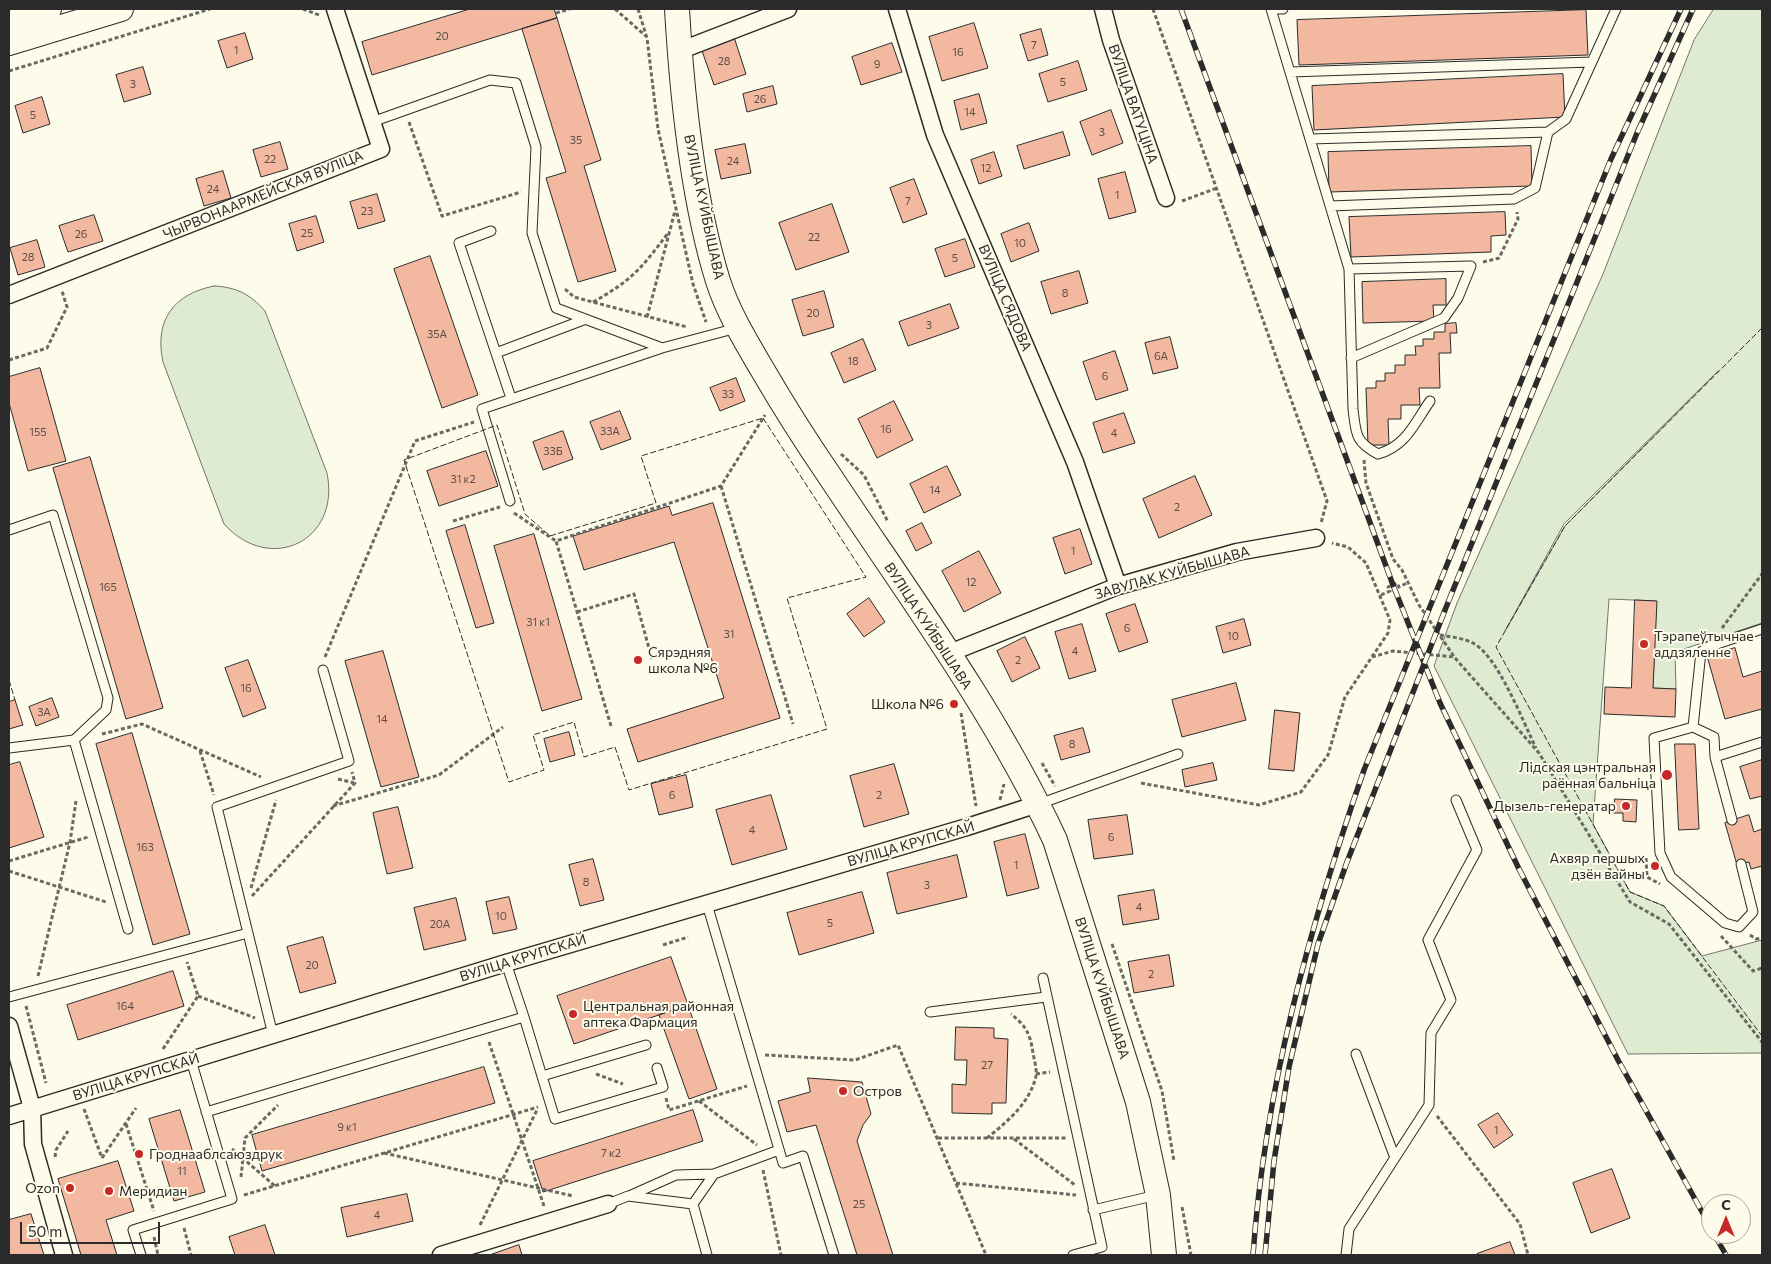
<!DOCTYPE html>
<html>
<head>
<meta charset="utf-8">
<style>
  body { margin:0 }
  #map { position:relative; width:1771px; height:1264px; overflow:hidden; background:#fdfbea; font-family:Commissioner,sans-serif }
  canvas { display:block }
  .frame { position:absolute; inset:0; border:10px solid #2b2b2b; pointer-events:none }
  .north { position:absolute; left:1701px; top:1194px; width:50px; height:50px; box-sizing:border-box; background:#fdfbea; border:1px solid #a9a89e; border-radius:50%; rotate:0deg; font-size:14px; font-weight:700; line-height:20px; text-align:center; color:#2b2b2b }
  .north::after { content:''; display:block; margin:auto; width:18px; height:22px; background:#c62828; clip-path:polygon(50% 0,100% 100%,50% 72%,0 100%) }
  .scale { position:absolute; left:20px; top:1222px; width:140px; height:22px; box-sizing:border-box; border:2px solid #2b2b2b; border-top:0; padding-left:6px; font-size:15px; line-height:18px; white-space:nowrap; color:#2b2b2b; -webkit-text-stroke:4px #fdfbea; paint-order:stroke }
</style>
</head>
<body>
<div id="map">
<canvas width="1771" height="1264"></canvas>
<div class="frame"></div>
<div class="north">С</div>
<div class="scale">50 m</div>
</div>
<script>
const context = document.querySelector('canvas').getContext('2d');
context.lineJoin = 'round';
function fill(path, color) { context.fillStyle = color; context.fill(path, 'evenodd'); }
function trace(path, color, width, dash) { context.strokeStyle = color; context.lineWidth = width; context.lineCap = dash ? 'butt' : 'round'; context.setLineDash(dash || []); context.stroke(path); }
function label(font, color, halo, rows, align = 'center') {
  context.font = font + ' Commissioner,sans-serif'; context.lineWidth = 4; context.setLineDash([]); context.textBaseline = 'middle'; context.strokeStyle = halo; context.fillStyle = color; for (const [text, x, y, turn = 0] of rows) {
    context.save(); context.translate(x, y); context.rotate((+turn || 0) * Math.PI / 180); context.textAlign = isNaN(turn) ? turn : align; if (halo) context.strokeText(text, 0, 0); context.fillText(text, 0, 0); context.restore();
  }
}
const green = new Path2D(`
  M1714,9h48v614l-87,29 1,37 -23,-1 3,-87 -47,-2 -16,225 37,68 34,14 38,50 60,-16v113l-134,1 -194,-388 23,-63 146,-329 91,-234zM1718,371l-153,155 -60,105 59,-107z
  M214,286c22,1 36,8 51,25l62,162c14,68 -57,102 -103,51l-61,-162c-9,-41 10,-68 51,-76z`);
const building = new Path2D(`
  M470,9h84l3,9 -185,57 -10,-33z
  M1586,10l2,45 -289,10 -2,-45z
  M557,18l44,142 -17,6 32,105 -38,11 -32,-104 20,-6 -44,-143z
  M974,23l14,45 -46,13 -13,-44z
  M1041,29l7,26 -20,6 -8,-26z
  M245,33l8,26 -26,9 -9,-27z
  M734,37l12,37 -32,11 -13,-37z
  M892,43l10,29 -41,13 -9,-28z
  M1078,61l9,29 -39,12 -9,-28z
  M143,67l8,27 -27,8 -8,-27z
  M1563,74l2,43 -251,13 -2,-44z
  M773,86l4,18 -30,8 -4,-18z
  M979,94l8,29 -26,7 -7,-29z
  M42,97l8,27 -27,9 -8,-27z
  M1111,110l12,33 -31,12 -12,-33z
  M1063,132l7,23 -46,14 -7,-23z
  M280,142l8,27 -27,8 -8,-27z
  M745,144l6,29 -30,6 -6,-29z
  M1531,146l1,40 -203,6 -1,-40z
  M994,152l8,24 -23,8 -8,-24z
  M223,171l8,27 -27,8 -8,-27z
  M1125,172l11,40 -27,7 -11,-40z
  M914,179l13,35 -24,9 -13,-35z
  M377,194l8,27 -27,8 -8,-27z
  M832,204l17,48 -53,18 -17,-47z
  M1505,212l1,23 -15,1v16l-140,5 -2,-40z
  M94,215l9,26 -35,11 -9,-26z
  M316,216l8,26 -27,9 -8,-27z
  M1029,223l10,28 -28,11 -10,-28z
  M965,239l10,28 -30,10 -10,-28z
  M37,240l8,27 -27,8 -8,-27z
  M430,256l48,139 -36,13 -48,-139z
  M1079,271l9,32 -37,11 -10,-32z
  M1446,279v26h-13l1,16 -71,2 -1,-41z
  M824,291l10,36 -31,9 -11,-36z
  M950,304l9,24 -51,18 -9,-24z
  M1456,323l1,10h-7l1,20h-12l1,35h-21l1,17h-19v14h-13l1,26h-21l-2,-57h10v-7h9v-8h10v-8h10v-10h11l-1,-9h8v-7h11v-7h11v-8z
  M1170,337l8,31 -25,6 -8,-31z
  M863,339l13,31 -32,13 -13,-30z
  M1115,351l13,39 -32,10 -13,-38z
  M40,368l26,93 -38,10 -19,-68v-26z
  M736,378l9,23 -25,10 -10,-23z
  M894,401l19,39 -36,18 -19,-39z
  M620,411l11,28 -30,11 -11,-28z
  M1124,413l11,30 -32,10 -10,-30z
  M563,431l10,28 -30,11 -10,-28z
  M486,451l12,35 -59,20 -12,-35z
  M90,457l73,251 -37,11 -73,-251z
  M947,466l14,29 -37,18 -14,-29z
  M1195,476l17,39 -53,23 -16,-39z
  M713,503l67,215 -142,44 -11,-33 97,-31 -50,-156 -90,28 -11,-34 96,-30 3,9z
  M922,523l10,20 -16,8 -10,-20z
  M465,525l29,98 -18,5 -30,-97z
  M1080,529l12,35 -27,10 -12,-36z
  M534,534l48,165 -40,12 -48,-165z
  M979,551l22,42 -37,19 -22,-41z
  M869,598l16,24 -21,15 -17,-23z
  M1635,600l22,1 -4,87 23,1 -1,28 -71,-3 1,-27 26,1z
  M1135,604l13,38 -29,10 -13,-38z
  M1244,619l7,26 -28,8 -7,-26z
  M1082,624l14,47 -27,8 -14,-47z
  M1025,637l15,31 -28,14 -15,-31z
  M1735,648l8,29 19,-6v38l-37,10 -18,-63z
  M383,651l36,126 -38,10 -36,-126z
  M248,660l18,48 -23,9 -18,-49z
  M1236,683l10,37 -64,17 -10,-37z
  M52,698l7,19 -23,9 -7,-19z
  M15,700l8,25 -14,4v-27z
  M1275,710l25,3 -6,58 -25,-2z
  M1083,728l7,24 -29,8 -7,-24z
  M569,732l6,23 -25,7 -6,-23z
  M132,733l58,201 -37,11 -57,-201z
  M1675,744h20l4,85 -20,1z
  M1762,760v36l-12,3 -10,-32z
  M20,762l24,75 -35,11v-83z
  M1213,763l4,17 -32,7 -3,-17z
  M894,764l15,50 -45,13 -14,-51z
  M686,775l7,32 -34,8 -8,-31z
  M771,795l16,54 -55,16 -16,-55z
  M1615,799l22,1 -1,22 -13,-1v-8h-9z
  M398,807l15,61 -26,6 -14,-61z
  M1127,815l6,39 -39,5 -6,-39z
  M1749,815l5,17 8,-3v37l-11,3 -2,-7 -12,3 -12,-42z
  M1025,834l14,54 -32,8 -13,-54z
  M957,855l10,42 -70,17 -10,-41z
  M593,859l11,41 -24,6 -11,-41z
  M1154,890l5,29 -36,6 -5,-29z
  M862,892l12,41 -75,22 -12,-42z
  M509,897l8,32 -24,5 -7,-32z
  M456,898l10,42 -42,10 -10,-42z
  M323,937l13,46 -36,10 -13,-46z
  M1169,955l5,31 -40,7 -6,-31z
  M671,957l17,48 -114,39 -17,-48z
  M173,971l11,35 -106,34 -11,-35z
  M688,1005l29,84 -28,10 -30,-84z
  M956,1027l38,1v10l14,1 -2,64h-14v11l-40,-1v-29l14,1 1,-25h-12z
  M484,1067l11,36 -233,68 -10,-36z
  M808,1078l54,4 9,32 -8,11 -6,16 36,114h-36l-41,-130 -29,7 -9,-31 32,-9z
  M180,1110l25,82 -31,9 -25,-82z
  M693,1110l10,31 -160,51 -10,-31z
  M1498,1113l15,22 -19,13 -16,-23z
  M118,1161l16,50 -28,9 11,35h-36l-23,-76z
  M1612,1169l18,49 -39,15 -18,-50z
  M407,1194l6,27 -66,16 -6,-29z
  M31,1214l13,41h-35v-35z
  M265,1225l10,30h-40l-6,-18z
  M1510,1242l5,13h-38v-1z
  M519,1245l3,10h-32z`);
const path = new Path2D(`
  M303,9l16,6
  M615,9l32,28
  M638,9l9,29 11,91 35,155 13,38
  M1153,9l174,492 -6,22
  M556,13l14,-4
  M9,71l201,-62
  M409,122l33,94 79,-24
  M1182,201l35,-13
  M1483,262l16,-4 19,-39 -1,-7
  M565,289l9,8 113,30
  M593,302c38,-21 49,-34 75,-69
  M647,317l28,-106
  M9,360l38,-12 20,-41 -5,-16
  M841,454l23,21 24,47
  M1364,460l2,23 27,76 9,11 17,35 36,53 84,95 91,149 39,22 93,118
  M721,486l72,238
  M514,513l42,28
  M453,521l47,-14
  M1381,595l9,-4 -2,-4 9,-4 2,4 10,-5
  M577,612l57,-18 18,65
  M1722,628l40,-54
  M1440,635c11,2 23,3 33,8 25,13 50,79 63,105
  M325,657l90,-216 59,-19
  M1372,657l21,-6 62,6
  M961,713l15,93
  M611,726l-55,-185 165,-55 44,-71
  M102,734l40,-10 119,53
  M200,751l14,44
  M1042,763l13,23
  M338,779l16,4
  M1141,783l118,22 42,-13 27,-37 17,-58 43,-64 2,-13 -24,-57 -18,-16 -16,-4
  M1000,800l4,-16
  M333,806l106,-31 64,-48
  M1646,858l1,19 13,7
  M9,861l79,-24
  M9,871l97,31
  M251,888l25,-88
  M252,896l103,-113 -3,-11
  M1750,935l6,4 6,-1
  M1721,936l32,35 9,-3
  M1112,944l50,147 12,70
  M663,945l25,-8
  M38,976l32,-134 6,-41
  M198,996l57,22
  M26,1006l20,77
  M489,1042l55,164
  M163,1049l35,-53 -11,-34
  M765,1055l90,5 43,-15 88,210
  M596,1074l27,10
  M1036,1074l14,-2
  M666,1098l3,12 78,-24
  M699,1101l58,44
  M84,1109l18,49
  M1437,1116l83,108 8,31
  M126,1124l28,87
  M938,1138h128
  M987,1138c20,-16 43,-35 49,-62 1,-7 -2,-17 -3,-23 -3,-20 -7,-27 -22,-39
  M1014,1139l61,46
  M232,1149l43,37
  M384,1153l189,43
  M55,1157l1,-7 12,-19
  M102,1158l34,-50
  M763,1170l18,85
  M241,1177l4,-39 33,-33
  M956,1183l120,12
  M244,1195l294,-88
  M1182,1207l9,48
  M480,1225l57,-115
  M184,1228l7,27
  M154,1237l4,18`);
const lane = new Path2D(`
  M1271,9l78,260 4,140c3,25 2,33 25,45 28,-8 36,-30 52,-53
  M1271,9h12
  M1290,72l302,-10
  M372,122l118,-42 26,3 20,64 -4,86 24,75 106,40
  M1310,139l238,-7
  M1330,206l184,-7 21,-11 13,-56 18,-13 50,-110
  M491,231l-32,12 52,155
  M1349,269l122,-3 -13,32 -14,20 -93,40
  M496,353l90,-34
  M510,501l-28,-92 180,-61 75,-20
  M9,530l44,-15 55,183 -2,12 -32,30 -65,8
  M1693,727l8,-75 7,-5 54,-18
  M74,740l54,189
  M1715,757l17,63
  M1039,804l139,-50
  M1741,864l12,48 -14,15 -14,-4 -54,-46 -11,-24 -6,-115 39,-11 21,10 1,20 47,-15
  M707,904l76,259 20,-7 31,99
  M1043,978l59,269 -29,8
  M9,997l239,-64
  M930,1012l116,-15
  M524,1017l31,102 108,-32 -6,-19
  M273,1035l-56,-228 132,-46 -26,-91
  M1356,1054l39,104
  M542,1076l104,-31
  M206,1112l318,-95 -18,-54
  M629,1196l47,-21 38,-1
  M608,1204l20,-8 65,8 21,-30 65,-24
  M693,1204l14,51
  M1093,1210l64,-15
  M141,1255l-8,-25 99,-31 -41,-139
  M1346,1255l3,-26 80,-124 2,-72 20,-33 -23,-60 49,-90 -21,-50`);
const street = new Path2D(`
  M897,9l38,126 140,327 43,124
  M1103,9l8,31 55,158
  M679,51l109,-42
  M9,295l372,-146 -46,-140
  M947,654l171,-68 119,-34 79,-14
  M9,1026l23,82 1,36 31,111
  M9,1116l497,-153 461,-136 71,-23
  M441,1255l167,-51`);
const secondary = new Path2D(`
  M677,9c5,87 15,188 41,272 10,31 27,59 44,88 21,36 43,71 67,106 79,119 166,236 226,365l83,262 20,93 6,60
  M9,21l40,-12
  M9,43l112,-34`);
const rail = new Path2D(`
  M1181,9l212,576 47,118 79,166 99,191 93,168
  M1714,1234l12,21
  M1253,1255c12,-167 56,-327 111,-485l247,-611 70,-150
  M1265,1255l9,-94 15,-94 29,-123 29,-82 98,-252 192,-477 56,-124`);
const fence = new Path2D(`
  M1762,328l-197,198 -69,121 134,245 34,14 98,130
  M763,418l103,159 -79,21 40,131 -198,61 -14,-43 -31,10 -10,-35 -41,13 11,35 -35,12 -105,-322 93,-35 28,89 25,22 106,-33 -15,-47z
  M9,680l6,20`);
const markers = [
  [1644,644,5,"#c62828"],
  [638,660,5,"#c62828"],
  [954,704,5,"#c62828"],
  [1667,775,6,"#c62828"],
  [1626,806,5,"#c62828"],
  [1655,866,5,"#c62828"],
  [573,1014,5,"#c62828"],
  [843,1091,5,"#c62828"],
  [139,1154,5,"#c62828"],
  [70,1188,5,"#c62828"],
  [109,1191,5,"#c62828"]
];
const numberNames = [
  ["20",442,36],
  ["7",1034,45],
  ["1",236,50],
  ["16",958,52],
  ["28",724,61],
  ["9",877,64],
  ["5",1063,82],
  ["3",133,84],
  ["26",760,99],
  ["14",970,112],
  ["5",33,115],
  ["3",1102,132],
  ["35",576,140],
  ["22",270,159],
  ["24",733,161],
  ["12",986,168],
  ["24",213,189],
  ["1",1117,195],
  ["7",908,201],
  ["23",367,211],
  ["25",307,233],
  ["26",81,234],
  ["22",814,237],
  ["10",1020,243],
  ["28",28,257],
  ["5",955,258],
  ["8",1065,293],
  ["20",813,313],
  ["3",929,325],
  ["35А",437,334],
  ["6А",1161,356],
  ["18",853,361],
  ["6",1105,376],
  ["33",728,394],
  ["16",886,429],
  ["33А",610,431],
  ["155",38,432],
  ["4",1114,433],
  ["33Б",553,451],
  ["31 к2",463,479],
  ["14",935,490],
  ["2",1177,507],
  ["1",1073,551],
  ["12",971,582],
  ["165",108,587],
  ["31 к1",538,622],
  ["6",1127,628],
  ["31",729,634],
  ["10",1233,636],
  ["4",1075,651],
  ["2",1018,660],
  ["16",246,688],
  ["3А",44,712],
  ["14",382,719],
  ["8",1072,744],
  ["6",672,795],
  ["2",879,795],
  ["4",752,830],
  ["6",1111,837],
  ["163",145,847],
  ["1",1016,865],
  ["8",586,882],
  ["3",927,885],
  ["4",1139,907],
  ["10",501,916],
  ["5",830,923],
  ["20А",440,924],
  ["20",312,965],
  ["2",1151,974],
  ["164",125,1006],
  ["27",987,1065],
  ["9 к1",347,1127],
  ["1",1496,1130],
  ["7 к2",611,1153],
  ["11",182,1171],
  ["25",859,1204],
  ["4",377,1215]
];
const streetNames = [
  ["ВУЛІЦА ВАТУЦІНА",1133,104,71],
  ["ЧЫРВОНААРМЕЙСКАЯ ВУЛІЦА",263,195,-22],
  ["ВУЛІЦА КУЙБЫШАВА",704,207,78],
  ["ВУЛІЦА СЯДОВА",1005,298,67],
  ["ЗАВУЛАК КУЙБЫШАВА",1172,573,-16],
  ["ВУЛІЦА КУЙБЫШАВА",928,626,57],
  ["ВУЛІЦА КРУПСКАЙ",911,844,-16],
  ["ВУЛІЦА КРУПСКАЙ",523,958,-17],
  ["ВУЛІЦА КУЙБЫШАВА",1102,988,72],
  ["ВУЛІЦА КРУПСКАЙ",136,1077,-17]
];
const poiNames = [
  ["Тэрапеўтычнае",1654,636],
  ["аддзяленне",1654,652],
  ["Сярэдняя",648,652],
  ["школа №6",648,668],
  ["Школа №6",944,704,"right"],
  ["Лідская цэнтральная",1656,767,"right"],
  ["раённая бальніца",1656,783,"right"],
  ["Дызель-генератар",1616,806,"right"],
  ["Ахвяр першых",1645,858,"right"],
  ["дзён вайны",1645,874,"right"],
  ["Центральная районная",583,1006],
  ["аптека Фармация",583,1022],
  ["Остров",853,1091],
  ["Гроднааблсаюздрук",149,1154],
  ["Ozon",60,1188,"right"],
  ["Меридиан",119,1191]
];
fill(green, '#deebd1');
trace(green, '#74746e', 1);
fill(building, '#f2b8a0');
trace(building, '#2b2b2b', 1);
trace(lane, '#2b2b2b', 11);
trace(street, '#2b2b2b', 19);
trace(secondary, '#2b2b2b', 26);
trace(path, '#6a6964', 3, [4, 2.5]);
trace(lane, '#fdfbea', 9);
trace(street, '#fdfbea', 16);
trace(secondary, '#fdfbea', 24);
trace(rail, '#2b2b2b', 5.5);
trace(rail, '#fdfbea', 4, [11]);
trace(fence, '#2b2b2b', 1, [6, 2.5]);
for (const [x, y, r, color] of markers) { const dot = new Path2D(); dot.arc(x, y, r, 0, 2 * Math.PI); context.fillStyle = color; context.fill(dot); trace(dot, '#fdfbea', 2); }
label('11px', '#5d4e48', null, numberNames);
label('14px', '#2b2b2b', '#fdfbea', streetNames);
label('14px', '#2b2b2b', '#fdfbea', poiNames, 'left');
</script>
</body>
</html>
